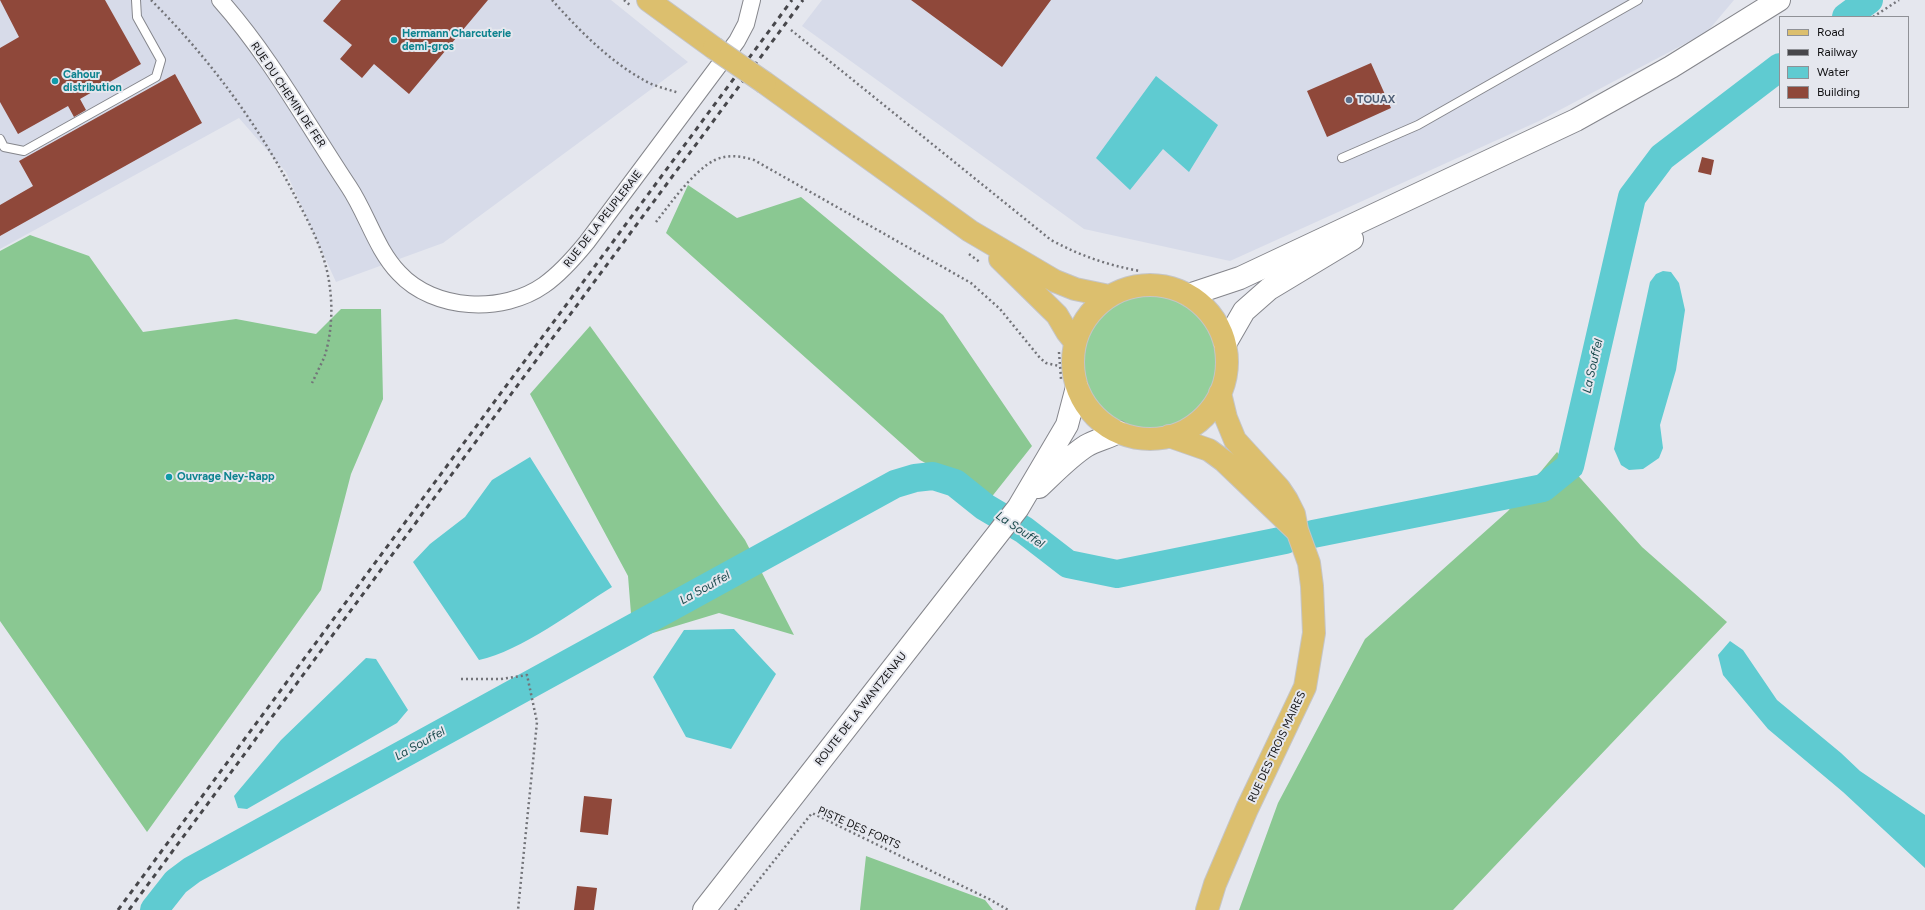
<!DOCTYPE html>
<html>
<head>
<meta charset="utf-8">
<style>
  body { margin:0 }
  #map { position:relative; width:1925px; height:910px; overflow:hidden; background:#e5e7ee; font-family:Figtree,sans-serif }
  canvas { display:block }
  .legend { position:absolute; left:1779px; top:16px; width:130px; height:92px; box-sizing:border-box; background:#e5e7ee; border:1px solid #8f9196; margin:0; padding:5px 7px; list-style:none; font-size:12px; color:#0f0f11 }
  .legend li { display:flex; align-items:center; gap:8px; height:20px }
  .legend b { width:20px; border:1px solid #8f9196 }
</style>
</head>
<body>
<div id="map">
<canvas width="1925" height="910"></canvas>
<ul class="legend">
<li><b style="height:5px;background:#dcbf6e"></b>Road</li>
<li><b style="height:5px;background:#47474b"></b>Railway</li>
<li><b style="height:11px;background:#5fcbd1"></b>Water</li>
<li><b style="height:11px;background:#8f483a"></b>Building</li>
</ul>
</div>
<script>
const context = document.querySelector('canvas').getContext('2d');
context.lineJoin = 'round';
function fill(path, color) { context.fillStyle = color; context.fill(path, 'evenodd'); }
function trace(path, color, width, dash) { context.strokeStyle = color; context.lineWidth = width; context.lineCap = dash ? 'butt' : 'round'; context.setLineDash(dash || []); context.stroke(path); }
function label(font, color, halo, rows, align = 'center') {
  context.font = font + ' Figtree,sans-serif'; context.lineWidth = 4; context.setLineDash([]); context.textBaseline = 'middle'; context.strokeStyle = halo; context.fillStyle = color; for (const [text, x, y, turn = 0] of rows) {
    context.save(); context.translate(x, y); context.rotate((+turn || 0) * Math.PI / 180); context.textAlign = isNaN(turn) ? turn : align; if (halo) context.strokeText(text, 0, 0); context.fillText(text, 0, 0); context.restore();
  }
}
const built = new Path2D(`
  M0,0h611l77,62 -245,181 -107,39 -50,-110 -47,-54 -239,131z
  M822,0h912l-27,32 -168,89 -309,140 -146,-32 -282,-203z`);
const green = new Path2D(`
  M1082 362a68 68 0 1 1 136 0a68 68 0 1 1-136 0Z`);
const forest = new Path2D(`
  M688,185l49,33 64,-21 142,118 89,131 -42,53 -70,-39 -254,-227z
  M30,235l59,21 54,76 93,-13 80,15 25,-25h40l2,90 -32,75 -30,116 -174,242 -147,-211v-370z
  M590,326l155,214 49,95 -75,-22 -86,26 -5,-63 -98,-182z
  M1557,452l85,95 85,75 -274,288h-214l39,-107 87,-164 143,-128z
  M866,856l119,44 8,10h-133z`);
const water = new Path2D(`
  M1156,76l62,49 -29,47 -26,-23 -33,41 -34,-32z
  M1663,271l8,1 8,11 6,27 -9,60 -16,55 3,23 -4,10 -16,11 -14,1 -8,-5 -7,-16 36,-167 6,-8z
  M530,457l82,130c-37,23 -91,64 -133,73l-66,-98 17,-18 35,-27 27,-37z
  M734,629l42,45 -45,75 -45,-12 -33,-60 31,-47z
  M1730,641l13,9 34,50 64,53 19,18 65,44v53l-82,-76 -75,-63 -45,-54 -5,-20z
  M366,658l10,1 32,51 -11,13 -150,86 -9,-1 -4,-12 47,-56z`);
const river = new Path2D(`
  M1846,17l23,-17
  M1313,534l230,-46 27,-22 62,-269 30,-40 118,-90
  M154,910l22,-28 16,-12 703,-386 20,-6 18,-2 22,7 30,24 39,23 44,34 49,10 168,-34`);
const building = new Path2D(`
  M0,0h105l36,64 -61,35 6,11 -12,7 -6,-11 -50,28 -18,-32v-54l19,-11z
  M341,0h147l-79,94 -35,-30 -12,14 -22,-19 12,-14 -29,-24z
  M911,0h140l-49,67z
  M1371,63l20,45 -64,29 -20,-46z
  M175,74l27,49 -202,113v-31l33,-19 -14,-25z
  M1702,157l12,3 -3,15 -13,-3z
  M584,796l28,3 -4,36 -28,-3z
  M577,886l20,2 -3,22h-20z`);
const path = new Path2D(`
  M151,0c59,59 110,128 147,202 15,28 29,56 32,87 3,21 1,49 -6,69 -4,8 -8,17 -12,25
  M552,0c26,29 56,60 90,79 11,7 25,10 37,14
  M624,0l7,6
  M1873,17l26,-17
  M791,30l260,210c30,16 56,25 89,31
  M656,222c14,-18 38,-52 59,-62 13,-6 26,-4 39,0l217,123 29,26 40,49 6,5 13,3
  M969,254l12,9
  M1059,352l2,27
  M461,679h40l26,-4 10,47 -19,188
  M735,910l77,-97 177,86 19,11`);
const lane = new Path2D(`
  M0,139l4,8 20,4 132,-74 5,-17 -24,-43 -1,-17
  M1342,158l76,-33 220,-125`);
const street = new Path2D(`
  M220,0c50,56 87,124 129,187 18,27 27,62 50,86 35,38 104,41 145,12 17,-12 30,-27 43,-43l150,-201 9,-17 6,-24`);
const secondary = new Path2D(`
  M1189,295l51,-17 336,-158 95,-53 108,-67
  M1225,344l19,-33 25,-22 83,-50
  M1039,487c15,-14 30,-30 47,-41 10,-6 22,-8 32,-14
  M704,910l314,-402 49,-83 10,-38`);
const primary = new Path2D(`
  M648,0l66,48
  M765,83l205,148 85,50 20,8 34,7
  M1000,259l57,56 10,17 8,10
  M1073 362a77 77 0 1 1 154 0a77 77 0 1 1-154 0Z
  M1169,436l40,14 15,11 72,69
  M1207,910l8,-26 32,-75 58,-122 9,-54 -2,-47 -3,-23 -12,-33 -3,-16 -7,-14 -8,-12 -44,-48 -9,-22 -6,-25`);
const rail = new Path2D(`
  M118,910l674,-910
  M129,910l674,-910`);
const primaryBridge = new Path2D(`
  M714,48l51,35`);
const markers = [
  [394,40,4,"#0f9aa8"],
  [55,81,4,"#0f9aa8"],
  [1349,100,4,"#5c6f8a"],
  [169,477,4,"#0f9aa8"]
];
const cultureNames = [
  ["Hermann Charcuterie",402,34],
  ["demi-gros",402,47],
  ["Cahour",63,75],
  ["distribution",63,88],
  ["Ouvrage Ney-Rapp",177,477]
];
const streetNames = [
  ["RUE DU CHEMIN DE FER",288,95,56],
  ["RUE DE LA PEUPLERAIE",603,219,-52],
  ["ROUTE DE LA WANTZENAU",861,709,-52],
  ["RUE DES TROIS MAIRES",1277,747,-65],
  ["PISTE DES FORTS",859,828,24]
];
const serviceNames = [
  ["TOUAX",1357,100]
];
const waterNames = [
  ["La Souffel",1593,366,-77],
  ["La Souffel",1020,530,34],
  ["La Souffel",705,588,-29],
  ["La Souffel",420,744,-29]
];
fill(built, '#d7dbe9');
fill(green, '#93cf9b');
fill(forest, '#8ac892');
fill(water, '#5fcbd1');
trace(river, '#5fcbd1', 28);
fill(building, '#8f483a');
trace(lane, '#85868c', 10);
trace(street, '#85868c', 18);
trace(secondary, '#85868c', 24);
trace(primary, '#c5c5c6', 24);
trace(path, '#737479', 2.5, [2, 3]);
trace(lane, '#fff', 8);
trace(street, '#fff', 16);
trace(secondary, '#fff', 22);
trace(primary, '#dcbf6e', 22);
trace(rail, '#47474b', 3, [5, 5]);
trace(primaryBridge, '#c5c5c6', 24, []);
trace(primaryBridge, '#dcbf6e', 22);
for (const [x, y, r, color] of markers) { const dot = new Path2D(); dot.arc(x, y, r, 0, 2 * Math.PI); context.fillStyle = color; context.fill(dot); trace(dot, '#e5e7ee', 1.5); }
label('bold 11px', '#0d838f', '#e5e7ee', cultureNames, 'left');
label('11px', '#0f0f11', '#e5e7ee', streetNames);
label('bold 11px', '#4e5e75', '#e5e7ee', serviceNames, 'left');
label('italic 12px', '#19494c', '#e5e7ee', waterNames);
</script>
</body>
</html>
